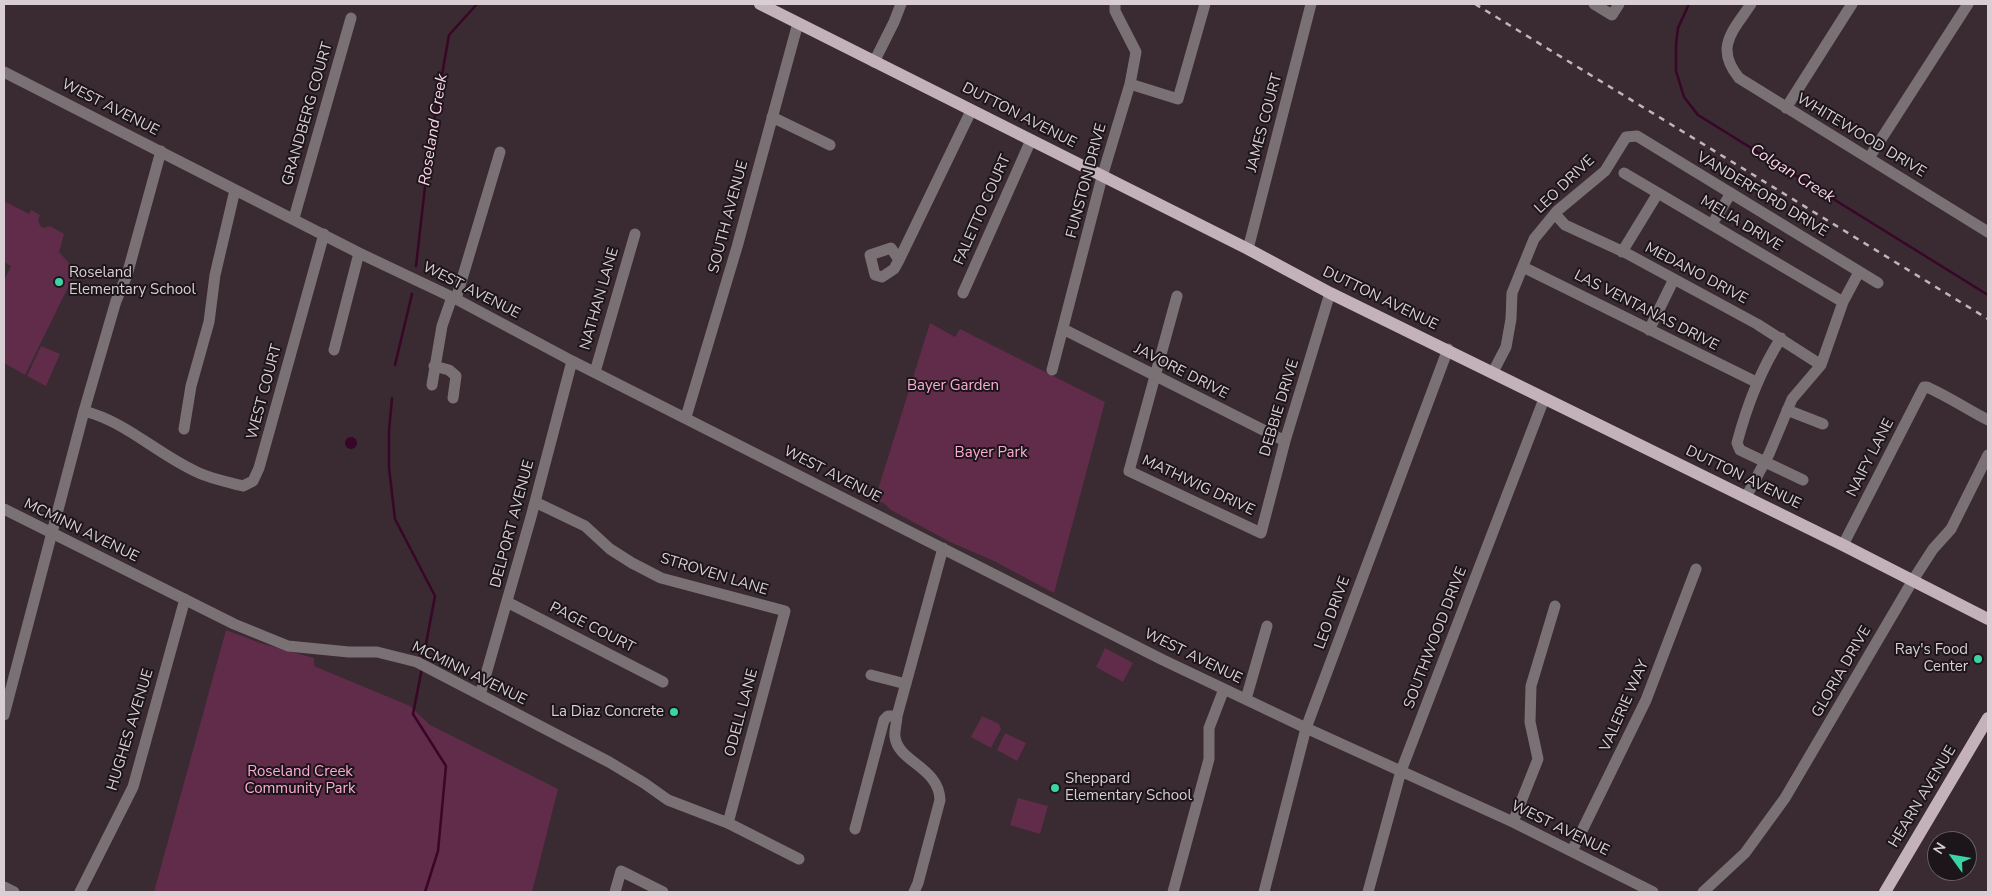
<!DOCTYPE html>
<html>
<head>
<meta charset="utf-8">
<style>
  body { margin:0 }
  #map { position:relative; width:1992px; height:896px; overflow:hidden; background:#3a2a32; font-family:"Nunito Sans",sans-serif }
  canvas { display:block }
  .frame { position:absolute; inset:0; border:5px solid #d9ced3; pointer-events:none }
  .north { position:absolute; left:1927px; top:831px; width:50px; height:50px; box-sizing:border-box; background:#1c1519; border:1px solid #685f63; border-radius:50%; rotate:302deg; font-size:14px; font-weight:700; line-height:20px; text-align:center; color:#d9ced3 }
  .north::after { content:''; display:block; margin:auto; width:18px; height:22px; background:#3bd4a4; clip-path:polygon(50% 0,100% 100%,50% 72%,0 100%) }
</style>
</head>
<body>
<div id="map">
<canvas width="1992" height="896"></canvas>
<div class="frame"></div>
<div class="north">N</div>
</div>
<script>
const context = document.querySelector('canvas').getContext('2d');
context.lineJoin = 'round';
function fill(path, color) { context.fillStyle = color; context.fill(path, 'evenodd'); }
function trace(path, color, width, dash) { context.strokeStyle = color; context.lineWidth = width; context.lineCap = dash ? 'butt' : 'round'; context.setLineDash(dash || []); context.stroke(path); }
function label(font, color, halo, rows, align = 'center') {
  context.font = font + ' "Nunito Sans",sans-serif'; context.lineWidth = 4; context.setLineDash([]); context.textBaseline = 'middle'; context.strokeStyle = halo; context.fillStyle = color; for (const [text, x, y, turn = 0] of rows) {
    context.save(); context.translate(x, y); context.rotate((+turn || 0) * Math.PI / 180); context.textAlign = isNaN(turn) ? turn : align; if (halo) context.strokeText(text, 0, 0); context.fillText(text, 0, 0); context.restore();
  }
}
const green = new Path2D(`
  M4,201l25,13 2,-4 9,5 -2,5 2,6 4,2 6,-2 14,8 -5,18 17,19 -51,104 -21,-12v-83l7,-14 -7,-4z
  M930,323l25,14 5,-8 145,73 -51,191 -60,-32 -44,-19 -59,-32 -6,-6 -10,-5z
  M41,346l19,8 -14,32 -19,-10z
  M226,630l34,13 54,15v8l96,40 20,19 128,64 -26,103h-378z
  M1105,648l28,15 -10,19 -27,-15z
  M982,716l17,8 2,5 -10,19 -20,-11z
  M1005,733l21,10 -9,18 -20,-11z
  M1018,798l30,8 -8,28 -30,-9z`);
const water = new Path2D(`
  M345 443a6 6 0 1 1 12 0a6 6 0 1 1-12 0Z`);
const stream = new Path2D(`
  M1689,4l-11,24 -2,17v26l8,26 14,18 290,180
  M416,266l14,-123 19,-108 28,-31
  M395,365l17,-71
  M392,398l-3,33v37l6,51 40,77 -12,64
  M422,668l-9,46 33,52 -8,85 -13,41`);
const minor = new Path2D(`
  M1594,4l18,11 7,-11
  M1751,4c-18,27 -37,43 -12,74l249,154
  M874,62l20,-40 7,-18
  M4,72l355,181 97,46 116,62 591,299 143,68 207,94 140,70
  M1130,84l48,15 27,-95
  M1786,108l66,-104
  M772,117l58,28
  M1869,158l99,-154
  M1624,173l219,129
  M1555,214l10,11 61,28 131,71 64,41
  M294,218l57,-200
  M1712,224l19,-31
  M1248,249l63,-245
  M1622,252l36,-59
  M899,260l-8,-12 -21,7 5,20 7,2 12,-8 5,-9 72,-149
  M1523,267l233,115
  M963,293l68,-153
  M1177,296l-48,175 132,62 24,-92 45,-148
  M456,299l44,-147
  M1063,329l222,112
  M1649,330l25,-51
  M1781,338c-21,33 -34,67 -44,105l3,7 63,30
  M334,350l25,-97
  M434,366l15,4 7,6 -3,22
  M1052,370l50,-193 28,-93 6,-32 -21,-41v-7
  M595,372l40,-138
  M1493,372l13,-25 5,-28 1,-26 22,-54 23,-28 48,-40 21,-34 11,-1 241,147
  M432,385l10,-59 10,-29
  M1787,410l36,14
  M84,411c43,11 74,44 115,62 13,6 29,9 44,13l10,-5 6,-13 65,-234
  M686,417l51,-170 61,-224
  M184,429l7,-43 18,-64 6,-47 20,-85
  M1746,497l23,-43 23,-55 29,-34 22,-63 16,-30
  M535,502l50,24 25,23 22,14 29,15 124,33 -57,212
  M4,509l230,115 54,22 61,6h28l40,10 192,100 35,21 24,17 60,23 71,36
  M1843,545l81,-158h3c22,10 40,22 61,33
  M507,602l156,80
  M871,675l35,9
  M480,695l51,-178 41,-156
  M1246,699l21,-73
  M4,715l80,-304 32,-110 11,-26 34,-124
  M1513,822l25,-63 -8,-37 1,-36 24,-80
  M855,829l29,-109 4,-4h9
  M1572,851l74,-151 50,-131
  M4,887l10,5
  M80,892l53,-105 52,-188
  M615,892l6,-21 42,21
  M914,892l4,-9 22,-83c-1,-33 -42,-38 -45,-63 -1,-7 2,-14 2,-21l46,-168
  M1173,892l36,-133v-31l15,-39
  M1264,892l42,-164 142,-379
  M1368,892l33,-121 143,-372
  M1703,892l42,-39 40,-55 128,-218 20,-31 18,-20 37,-74`);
const major = new Path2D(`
  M760,4l488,245 82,44 513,252 145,74
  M1885,892l103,-174`);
const rail = new Path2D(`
  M1475,4l513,315`);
const markers = [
  [59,282,5,"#3bd4a4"],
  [1978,659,5,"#3bd4a4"],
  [674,712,5,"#3bd4a4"],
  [1055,788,5,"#3bd4a4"]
];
const streetNames = [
  ["WEST AVENUE",110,108,27],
  ["GRANDBERG COURT",308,114,-74],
  ["DUTTON AVENUE",1019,116,27],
  ["JAMES COURT",1265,123,-75],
  ["WHITEWOOD DRIVE",1861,136,31],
  ["FUNSTON DRIVE",1087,181,-75],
  ["LEO DRIVE",1565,185,-44],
  ["VANDERFORD DRIVE",1762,195,31],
  ["FALETTO COURT",983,210,-66],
  ["SOUTH AVENUE",729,217,-75],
  ["MELIA DRIVE",1741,224,31],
  ["MEDANO DRIVE",1696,274,28],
  ["WEST AVENUE",471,291,27],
  ["NATHAN LANE",600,299,-74],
  ["DUTTON AVENUE",1380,299,26],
  ["LAS VENTANAS DRIVE",1646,311,27],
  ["JAVORE DRIVE",1181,372,27],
  ["WEST COURT",265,392,-75],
  ["DEBBIE DRIVE",1280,408,-73],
  ["NAIFY LANE",1871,458,-63],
  ["WEST AVENUE",832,475,27],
  ["DUTTON AVENUE",1743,478,26],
  ["MATHWIG DRIVE",1198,486,25],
  ["DELPORT AVENUE",513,524,-75],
  ["MCMINN AVENUE",81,531,26],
  ["STROVEN LANE",714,575,17],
  ["LEO DRIVE",1333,613,-70],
  ["PAGE COURT",592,628,27],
  ["SOUTHWOOD DRIVE",1436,638,-69],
  ["WEST AVENUE",1193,657,26],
  ["GLORIA DRIVE",1842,672,-60],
  ["MCMINN AVENUE",469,674,26],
  ["VALERIE WAY",1625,706,-66],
  ["ODELL LANE",742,713,-75],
  ["HUGHES AVENUE",131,730,-73],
  ["HEARN AVENUE",1923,797,-59],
  ["WEST AVENUE",1560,829,26]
];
const poiNames = [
  ["Roseland",69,273],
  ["Elementary School",69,290],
  ["Ray's Food",1968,650,"right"],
  ["Center",1968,667,"right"],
  ["La Diaz Concrete",664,712,"right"],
  ["Sheppard",1065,779],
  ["Elementary School",1065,796]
];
const parkNames = [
  ["Bayer Garden",953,386],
  ["Bayer Park",991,453],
  ["Roseland Creek",300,772],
  ["Community Park",300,789]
];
const waterNames = [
  ["Roseland Creek",434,130,-81],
  ["Colgan Creek",1792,174,32]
];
fill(green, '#602c49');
fill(water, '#380626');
trace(stream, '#380626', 2.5);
trace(minor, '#7a7175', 11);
trace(major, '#c4b2bb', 12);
trace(rail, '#c0b5ba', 2.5, [6, 6]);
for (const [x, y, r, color] of markers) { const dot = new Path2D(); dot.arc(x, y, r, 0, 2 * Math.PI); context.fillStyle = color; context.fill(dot); trace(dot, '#1c1519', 2); }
label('15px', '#d9ced3', '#1c1519', streetNames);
label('15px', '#d9ced3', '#1c1519', poiNames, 'left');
label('15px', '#fdabd6', '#1c1519', parkNames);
label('italic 16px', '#fcd2e7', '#1c1519', waterNames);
</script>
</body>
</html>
